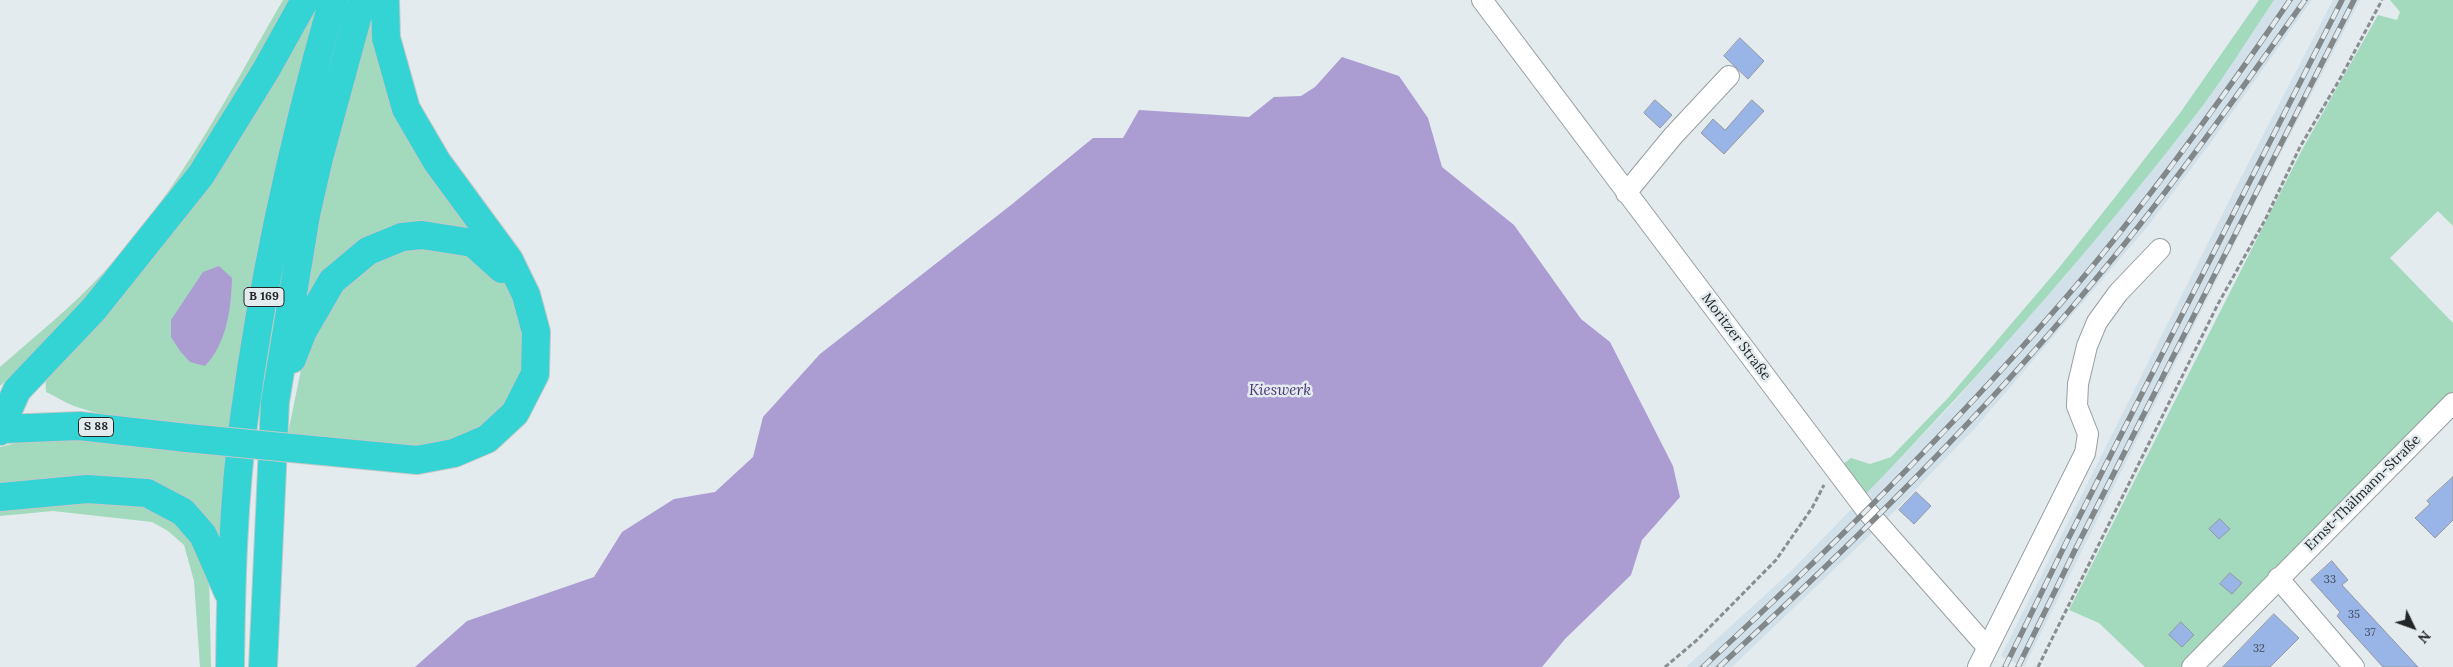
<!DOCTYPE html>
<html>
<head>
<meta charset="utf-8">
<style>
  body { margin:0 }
  #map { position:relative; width:2453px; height:667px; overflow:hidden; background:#e3ebef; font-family:Lora,serif }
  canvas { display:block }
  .north { position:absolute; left:2388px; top:602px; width:50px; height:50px; -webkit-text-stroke:4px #e3ebef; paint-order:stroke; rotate:132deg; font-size:14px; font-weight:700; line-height:20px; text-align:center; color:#232627 }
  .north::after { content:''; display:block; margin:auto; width:18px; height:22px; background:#232627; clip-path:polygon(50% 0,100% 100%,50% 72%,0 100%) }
</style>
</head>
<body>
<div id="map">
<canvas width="2453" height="667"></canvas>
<div class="north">N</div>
</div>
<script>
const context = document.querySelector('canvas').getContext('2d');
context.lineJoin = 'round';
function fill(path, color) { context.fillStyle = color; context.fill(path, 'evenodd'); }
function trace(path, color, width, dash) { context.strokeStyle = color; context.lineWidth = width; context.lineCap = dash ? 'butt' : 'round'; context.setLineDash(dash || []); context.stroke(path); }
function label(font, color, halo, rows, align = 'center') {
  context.font = font + ' Lora,serif'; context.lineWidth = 5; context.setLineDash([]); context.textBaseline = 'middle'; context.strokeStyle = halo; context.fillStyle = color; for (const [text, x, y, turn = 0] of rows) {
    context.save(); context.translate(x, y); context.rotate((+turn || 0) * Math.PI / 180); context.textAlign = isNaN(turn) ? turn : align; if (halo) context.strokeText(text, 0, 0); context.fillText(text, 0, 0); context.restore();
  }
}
const built = new Path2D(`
  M2274,0h38l-100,141 -64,85 -171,200 -89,92 -156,149h-46l104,-95 76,-78 86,-90 114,-129 126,-155z
  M2333,0h27l-107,207 -229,460 -23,-11 234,-467z`);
const green = new Path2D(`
  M283,0h12l-85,144 -143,178 -67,64v-19c35,-31 72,-60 104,-95 74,-79 125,-179 179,-272z
  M319,0l-88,429c-51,-4 -109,-6 -157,-23 -10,-4 -19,-10 -28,-14l-1,-22 74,-74z
  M374,0l2,36 117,212 -85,-20 -112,102 29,-156z
  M2259,0h15c-27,40 -53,83 -83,121 -101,131 -211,254 -325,373l-23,-30 8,-6 19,6 21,-7 57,-59 110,-129 58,-73 64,-83z
  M2390,0h63v226l-15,-15 -48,47 63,65v72l-270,272h-38l-46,-44 -30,-13 234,-462 75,-133 19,5 3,-8z
  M394,248h71l40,30 20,50 -1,34 -5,18 -8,17 -19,23 -27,16 -44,9h-39l-94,-12 15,-73 28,-63z
  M75,440l154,15 -6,99 -32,-43 -191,-22v-42l25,-6z
  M132,501l57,29 20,40 2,97h-11l-6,-86 -10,-36 -16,-14 -16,-9 -99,-11 -53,5v-10z`);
const water = new Path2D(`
  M1342,57l57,19 29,42 14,49 72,58 67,94 29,23 63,124 7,31 -38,43 -11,35 -66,64 -23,28h-1127l52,-46 127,-44 28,-45 52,-33 41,-7 38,-35 10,-40 57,-63 191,-149 82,-67h30l16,-28 110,7 25,-20 27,-1 14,-9z
  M219,266l13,12c-1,31 -5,65 -27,88l-15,-4 -10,-11 -9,-14v-17l32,-48z`);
const building = new Path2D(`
  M1740,38l24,23 -16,18 -24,-23z
  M1655,100l17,15 -12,13 -16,-15z
  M1752,100l12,11 -40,43 -23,-21 12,-14 12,11z
  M2453,477v43l-18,18 -20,-20 15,-14 -3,-3z
  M1916,492l15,14 -17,18 -15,-14z
  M2220,519l10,10 -11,10 -10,-10z
  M2332,561l16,19 -6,5 76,82h-35l-46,-51 3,-4 -29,-32z
  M2230,573l12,10 -10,11 -12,-10z
  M2274,614l25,24 -29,29h-47z
  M2181,622l13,13 -12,12 -13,-12z`);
const path = new Path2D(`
  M1665,667l32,-27 79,-80 36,-52 12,-23
  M2038,667l180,-363 47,-84 35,-73 41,-70 41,-77`);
const minor = new Path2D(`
  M1482,0l384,510 121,137
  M1626,193l47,-57 56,-60
  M2278,578l76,89
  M1978,667l107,-214 3,-19 -11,-28 1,-22 9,-38 10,-24 21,-29 42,-44
  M2192,667l261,-264`);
const highway = new Path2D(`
  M292,359l11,-28 29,-50 36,-30 34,-14 20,-2 51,8 29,26
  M4,429l-1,-8 14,-31 77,-81 107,-134 65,-105 39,-70
  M0,431l4,-2 75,-3 108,12
  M323,451l94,9 37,-7 33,-14 28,-26 20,-39 1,-42 -10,-37 -17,-35 -72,-98 -31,-53 -20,-71 -1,-38
  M0,497l87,-8 60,4 36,19 20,23 25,57
  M230,667c1,-83 3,-167 14,-249 19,-142 50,-281 89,-418
  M263,667l12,-265 31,-187 13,-57 43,-158`);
const rail = new Path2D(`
  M1703,667c132,-122 261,-250 378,-387 75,-89 143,-184 209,-280
  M1719,667c130,-120 258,-245 371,-381 77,-91 146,-189 215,-286
  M2005,667l59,-120 278,-547
  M2018,667l57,-117 279,-550`);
const highwayBridge = new Path2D(`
  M187,438l136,13`);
const numberNames = [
  ["33",2330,580],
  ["35",2354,615],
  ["37",2370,633],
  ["32",2259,649]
];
const shields = [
  [264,297,40],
  [96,427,35]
];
const shieldNames = [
  ["B 169",264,297],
  ["S 88",96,427]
];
const streetNames = [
  ["Moritzer Straße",1736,337,53],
  ["Ernst-Thälmann-Straße",2363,493,-45]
];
const waterNames = [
  ["Kieswerk",1280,391]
];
fill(built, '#d2e1e9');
fill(green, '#a3d9bc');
fill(water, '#ab9cd2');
fill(building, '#99b4e6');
trace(building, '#95989e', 1);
trace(minor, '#989fa2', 22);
trace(highway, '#c6c7c7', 30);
trace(path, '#898e91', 3, [5, 2.5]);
trace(minor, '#fff', 20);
trace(highway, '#34d4d4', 28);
trace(rail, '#82878a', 5.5);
trace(rail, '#e3ebef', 4, [11]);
trace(highwayBridge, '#c6c7c7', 30, []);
trace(highwayBridge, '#34d4d4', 28);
label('11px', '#404a57', null, numberNames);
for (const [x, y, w] of shields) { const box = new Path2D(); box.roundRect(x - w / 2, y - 9.5, w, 19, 4); context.fillStyle = '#e3ebef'; context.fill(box); trace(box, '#232627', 1); }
label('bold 12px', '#232627', null, shieldNames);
label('14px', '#232627', '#e3ebef', streetNames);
label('italic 15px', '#4b3476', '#e3ebef', waterNames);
</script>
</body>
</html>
